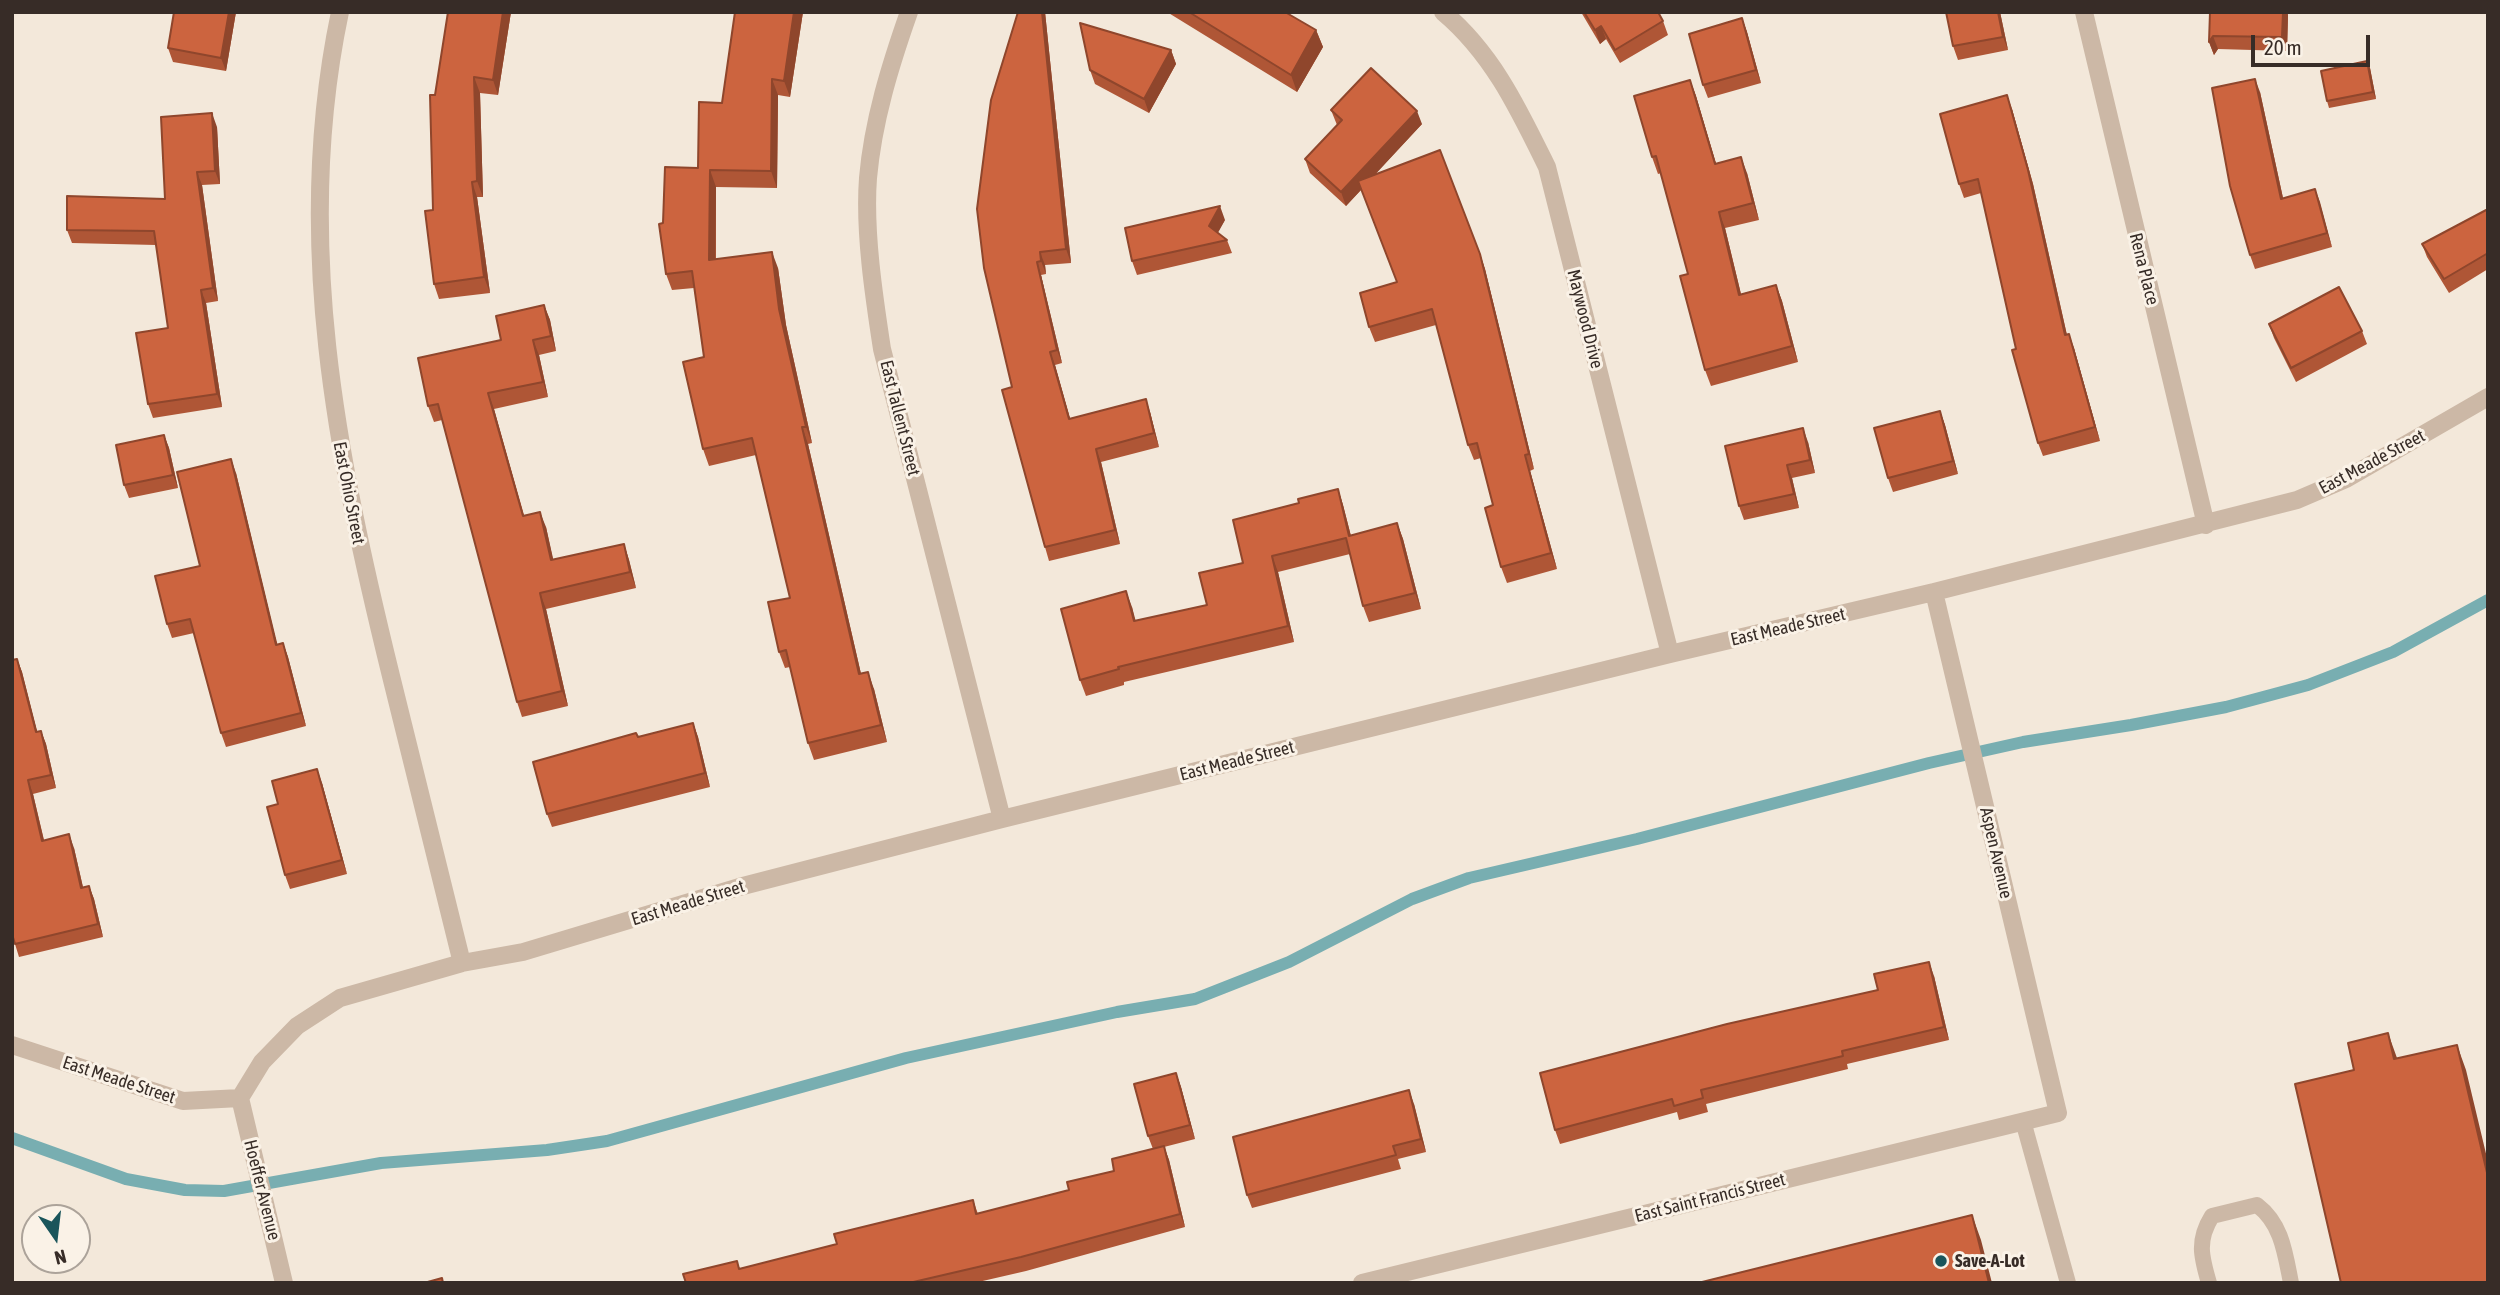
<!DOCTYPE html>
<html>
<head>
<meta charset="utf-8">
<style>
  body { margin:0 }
  #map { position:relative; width:2500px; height:1295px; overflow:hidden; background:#f3e8da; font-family:"Asap Condensed",sans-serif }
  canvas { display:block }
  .frame { position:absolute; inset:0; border:14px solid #372c27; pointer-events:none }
  .north { position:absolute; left:21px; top:1204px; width:70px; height:70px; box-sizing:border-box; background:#faf2e7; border:2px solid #aca39a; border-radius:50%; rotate:166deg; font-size:19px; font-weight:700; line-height:28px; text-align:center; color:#372c27 }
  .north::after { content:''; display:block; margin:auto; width:24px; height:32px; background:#1a555b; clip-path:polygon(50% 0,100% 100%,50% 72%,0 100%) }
  .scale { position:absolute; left:2251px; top:35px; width:119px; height:32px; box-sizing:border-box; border:4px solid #372c27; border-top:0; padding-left:9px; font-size:21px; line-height:24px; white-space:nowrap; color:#372c27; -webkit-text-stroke:5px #faf2e7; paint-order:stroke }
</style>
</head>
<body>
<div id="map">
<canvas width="2500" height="1295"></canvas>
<div class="frame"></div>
<div class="north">N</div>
<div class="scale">20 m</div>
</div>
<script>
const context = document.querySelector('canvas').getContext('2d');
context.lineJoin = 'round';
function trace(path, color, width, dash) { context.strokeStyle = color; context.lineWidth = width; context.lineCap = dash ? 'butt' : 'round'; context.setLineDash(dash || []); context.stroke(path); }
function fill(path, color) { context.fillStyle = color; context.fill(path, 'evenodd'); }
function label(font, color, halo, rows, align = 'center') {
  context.font = font + ' "Asap Condensed",sans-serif'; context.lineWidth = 6; context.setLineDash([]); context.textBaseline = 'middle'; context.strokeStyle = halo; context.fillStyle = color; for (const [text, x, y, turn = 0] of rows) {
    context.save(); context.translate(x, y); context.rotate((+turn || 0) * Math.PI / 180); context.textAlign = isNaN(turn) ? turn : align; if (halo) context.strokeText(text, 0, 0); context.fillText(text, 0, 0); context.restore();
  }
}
const stream = new Path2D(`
  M12,1138l114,41 59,11 39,1 157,-28 166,-13 60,-9 299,-83 211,-46 78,-13 94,-37 123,-63 57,-21 168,-39 292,-76 94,-21 108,-17 95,-18 82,-22 85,-33 95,-52`);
const service = new Path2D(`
  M2023,1121l45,162
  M2209,1283c-8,-27 -12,-43 3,-67l45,-11c25,19 28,48 34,78`);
const minor = new Path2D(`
  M340,12c-48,227 -3,444 51,664 24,96 47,192 71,287
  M909,12c-19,54 -36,109 -41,166 -4,53 6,119 14,171l120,470
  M1443,12c50,42 76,98 104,155l123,487
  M2084,12l122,513
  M12,1045l171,56 57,-3 22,-36 35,-36 43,-28 122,-35 61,-11 216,-65 263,-68 668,-165 264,-62 363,-92 49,-21 142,-82
  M240,1098l44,185
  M1362,1283l696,-170 -124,-521`);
const wall = new Path2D(`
  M236,12l-10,59 -53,-9 -5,-14z
  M448,12h63l-13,83 -18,-2 3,104h-6l13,96 -51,6 -5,-15 -1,-74 2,-115z
  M735,12h68l-13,85 -12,-2 -1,93 -61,-1v72l62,9 8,57 26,118 -4,1 53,230 13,15 13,53 -73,18 -6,-17 -18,-76 -5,1 -6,-16 11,-54 -34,-143 -47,11 -6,-17 1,-92 -10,-69 -22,2 -6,-16 -3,-51 35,-55 24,-65z
  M1018,12h27l26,251 -26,2 1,9 -5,1 21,88 -7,2 15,54 80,-7 9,35 -58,15 19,82 -71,17 -4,-14 -33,-160z
  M1167,12h118l31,18 7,17 -26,45z
  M1581,12h77l5,9 5,14 -48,28 -14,-24 -6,5z
  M1946,12h54l8,38 -50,10 -5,-14z
  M2210,12h77l1,3 -1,36 -69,-2 -4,6 -5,-13z
  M1742,18l5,14 14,51 -53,15 -5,-13z
  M1171,50l5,14 -27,49 -54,-29 -5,-14z
  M2367,61l3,7 6,31 -47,9 -2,-7z
  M1690,80l6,16 20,68 31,9 12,47 -34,8 16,66 35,-9 6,16 16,61 -87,24 -6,-16 -17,-96 -27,-101 -3,1 -6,-17z
  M2260,92l23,106 32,-9 17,58 -77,22 -5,-14z
  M2012,109l21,75 34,151 7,13 26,93 -57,15 -5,-13 -57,-250 -17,5 -5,-14z
  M1331,110l91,14 -47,50 105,80 5,15 49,200 -4,2 27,98 -50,14 -6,-16 -8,-62 -12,-47 -7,2 -6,-15 -32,-120 -61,17 -6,-15 28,-45 -35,-93 -16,17 -36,-33 -5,-14 32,-34z
  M217,127l3,57 -18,1 16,116 -12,2 16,104 -69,11 -5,-14 20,-76 -12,-83 -84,-2 -5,-13 98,-31z
  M2488,209v60l-39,24 -22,-36 -5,-13z
  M1225,220l-8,13 10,7 5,13 -95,22 -5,-14z
  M544,305l6,15 6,31 -17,4 9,42 -54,12 30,106 22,12 7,33 71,-16 5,16 7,28 -90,21 22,97 -46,11 -5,-15 -75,-282 -8,2 -6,-16 73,-66z
  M2269,324l93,7 5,13 -71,38 -22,-44z
  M1940,411l5,14 13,49 -65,18 -5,-14z
  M164,435l5,13 9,40 -49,10 -5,-13z
  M1808,442l7,31 -23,5 7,30 -55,12 -5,-14z
  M236,473l41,172 6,-2 5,14 18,69 -80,21 -5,-14 -27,-100 -22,5 -5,-14 33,-58z
  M1338,489l5,16 8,31 46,-13 6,16 18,70 -52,13 -6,-16 -13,-52 -72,18 16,70 -170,40v3l-38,11 -6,-16 52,-73 3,14 72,-16 36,-42 56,-60z
  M17,659l5,13 15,60 4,-1 5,13 10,44 -23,6 11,46 30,8 9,39 6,-1 5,13 9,38 -84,20 -4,-13z
  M693,723l5,14 12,50 -158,40 -5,-13 91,-77z
  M322,783l25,91 -57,15 -5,-14 -7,-71z
  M1934,976l15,64 -102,24 1,5 -142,35 2,8 -29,8 -2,-8 -117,32 -5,-14 323,-140z
  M1176,1073l5,14 14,52 -31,8 5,13 16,67 -159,44 -52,12h-288l151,-39 136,-44 5,14 91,-24 45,-19 39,-22 -5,-13z
  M1414,1104l12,48 -28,7 3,10 -149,39 -5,-13z`);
const shadedWall = new Path2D(`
  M229,12h7l-10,59 -5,-13z
  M503,12h8l-13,83 -5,-15z
  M794,12h9l-13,85 -6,-16z
  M1042,12h3l26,251 -5,-14z
  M1998,12h2l8,38 -5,-13z
  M2283,12h4l1,3 -1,36 -5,-14z
  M1742,18l5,14 14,51 -5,-13z
  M1601,26l5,13 -6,5 -5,-14z
  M1316,30l7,17 -26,45 -6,-17z
  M2213,36l5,13 -4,6 -5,-13z
  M1171,50l5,14 -27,49 -5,-14z
  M2367,61l3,7 6,31 -3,-7z
  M474,77l6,16 3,104 -6,-16z
  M772,79l6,16 -1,93 -6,-17z
  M2255,79l5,13 26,120 -5,-13z
  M1690,80l6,16 25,84 -6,-16z
  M2007,95l5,14 21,75 37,165 -5,-14z
  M1417,111l5,13 -76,82 -5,-14z
  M212,113l5,14 3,57 -5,-13z
  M1741,157l6,16 12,47 -6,-17z
  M710,170l6,17 -1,89 -6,-16z
  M197,172l5,13 16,116 -5,-13z
  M472,182l5,15 13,96 -6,-16z
  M2315,189l5,13 12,45 -5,-14z
  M1220,206l5,14 -11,20 -5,-14z
  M1719,212l6,16 20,83 -6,-16z
  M772,252l6,16 8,57 26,118 -6,-16 -27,-118z
  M1040,252l5,13 1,9 -5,-13z
  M1480,254l5,15 49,200 -5,-15z
  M1037,262l4,13 21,88 -5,-13z
  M1776,285l6,16 16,61 -6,-16z
  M201,290l5,13 16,104 -5,-13z
  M544,305l6,15 6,31 -5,-15z
  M2069,334l5,14 26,93 -5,-14z
  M533,340l6,15 9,42 -5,-15z
  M1050,352l5,13 19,67 -5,-13z
  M488,393l6,16 34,122 -5,-15z
  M1146,399l4,13 9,35 -5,-14z
  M1940,411l5,14 13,49 -5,-13z
  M802,427l6,17 57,247 -6,-17z
  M1803,428l5,14 7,31 -5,-13z
  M164,435l5,13 9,40 -5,-13z
  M1096,449l5,13 19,82 -5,-14z
  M1525,455l5,16 27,98 -6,-16z
  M231,459l5,14 45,186 -5,-14z
  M1787,465l5,13 7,30 -5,-14z
  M1338,489l5,16 12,47 -6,-16z
  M540,512l6,15 11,49 -6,-16z
  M1397,523l6,16 18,70 -6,-16z
  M624,544l5,16 7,28 -6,-16z
  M1272,556l6,16 16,70 -6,-16z
  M1126,591l6,16 8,30 -6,-16z
  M540,593l6,16 22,97 -6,-15z
  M283,643l5,14 18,69 -5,-13z
  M17,659l5,13 19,74 -5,-14z
  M868,672l6,17 13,53 -6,-17z
  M693,723l5,14 12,50 -5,-14z
  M41,731l5,13 10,44 -5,-13z
  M317,769l5,14 25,91 -5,-14z
  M28,780l5,14 14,60 -5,-13z
  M69,834l5,14 12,53 -5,-13z
  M89,886l5,13 9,38 -5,-13z
  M1929,962l5,14 15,64 -5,-13z
  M2388,1033l9,25 -3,1z
  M2457,1045l9,25 22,92v15z
  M1176,1073l5,14 14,52 -5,-14z
  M1409,1090l5,14 12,48 -5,-13z
  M1164,1146l5,14 16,67 -5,-13z
  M1972,1215l9,25 11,43h-3z`);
const building = new Path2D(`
  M174,12h55l-8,46 -53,-10z
  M448,12h55l-10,68 -19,-3 3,104 -5,1 12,95 -50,7 -9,-73 8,-1 -3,-115h5z
  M735,12h59l-10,69 -12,-2 -1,92 -61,-1 -1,90 63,-8 7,57 27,118h-4l57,247 9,-2 13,53 -73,18 -22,-93 -7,2 -11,-50 22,-4 -38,-160 -49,11 -20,-87 21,-5 -12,-86 -26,3 -7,-50 4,-1 2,-56 33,1 1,-66 23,1z
  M1018,12h24l24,237 -26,3 1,9 -4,1 20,88 -7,2 19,67 77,-20 8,34 -58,16 19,81 -70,17 -43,-157 10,-3 -28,-119 -7,-59 14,-109z
  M1189,12h96l31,18 -25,45z
  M1584,12h74l5,9 -48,29 -14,-24 -6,4z
  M1946,12h52l5,25 -50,9z
  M2210,12h73l-1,25 -69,-1 -4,6z
  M1742,18l14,52 -53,15 -14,-51z
  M1080,23l91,27 -27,49 -54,-29z
  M2367,61l6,31 -46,9 -6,-30z
  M1371,68l46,43 -76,81 -36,-33 37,-39 -11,-10z
  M2255,79l26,120 34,-10 12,44 -77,22 -20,-69 -18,-98z
  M1690,80l25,84 26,-7 12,46 -34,9 20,83 37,-10 16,61 -87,24 -25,-94 8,-2 -32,-118 -4,1 -18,-61z
  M2007,95l21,75 37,165 4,-1 26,93 -57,16 -26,-93 4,-1 -38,-170 -19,5 -19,-70z
  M212,113l3,58 -18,1 16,116 -12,2 16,104 -69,10 -12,-71 32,-5 -14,-97 -87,-1v-34l98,3 -4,-82z
  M1440,150l40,104 49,200 -4,1 26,98 -50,14 -16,-59 8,-3 -16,-62 -9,2 -36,-136 -63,18 -9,-34 37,-11 -39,-101z
  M1220,206l-11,20 18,14 -95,21 -7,-33z
  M2488,209v44l-44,26 -22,-35z
  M2339,287l23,44 -71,37 -22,-44z
  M544,305l7,31 -18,4 10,42 -55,11 35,123 17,-4 11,48 73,-16 6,28 -90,21 22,98 -45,11 -79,-298 -10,2 -10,-48 83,-18 -5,-24z
  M1940,411l13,50 -65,17 -14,-50z
  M1803,428l7,32 -23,5 7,29 -55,12 -14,-60z
  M164,435l9,40 -49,10 -8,-40z
  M231,459l45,186 7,-2 18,70 -80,20 -31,-114 -23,5 -12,-48 45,-10 -23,-94z
  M1338,489l11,47 48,-13 18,70 -52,13 -17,-68 -74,18 16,70 -170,41 1,2 -39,11 -19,-71 65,-18 8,30 73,-16 -8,-32 44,-10 -10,-43 66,-17 -1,-4z
  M17,659l19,73 5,-1 10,44 -23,5 14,61 27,-7 12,54 8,-2 9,38 -83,20 -3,-10v-274z
  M693,723l12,50 -158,41 -14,-52 103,-29 2,4z
  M317,769l25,91 -57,15 -18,-68 11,-3 -6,-23z
  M1929,962l15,65 -102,24 1,5 -142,34 2,8 -29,8 -2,-7 -117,31 -15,-57 187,-49 151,-34 -4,-16z
  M2388,1033l6,26 63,-14 31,132v106h-147l-46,-199 59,-14 -6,-27z
  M1176,1073l14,52 -42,11 -14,-52z
  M1409,1090l12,49 -28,7 3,9 -149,40 -14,-58z
  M1164,1146l16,68 -159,43 -112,26h-223l-3,-9 54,-13 2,8 98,-25 -3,-10 139,-34 3,14 93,-24 -2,-8 47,-11 -2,-12z
  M1972,1215l17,68h-291z
  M442,1278l1,5h-19z`);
const markers = [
  [1941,1261,7,"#1a555b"]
];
const streetNames = [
  ["Rena Place",2144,269,76],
  ["Maywood Drive",1585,319,76],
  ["East Tallent Street",900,418,76],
  ["East Meade Street",2372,462,-28],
  ["East Ohio Street",349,493,79],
  ["East Meade Street",1788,627,-13],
  ["East Meade Street",1237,761,-14],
  ["Aspen Avenue",1996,853,77],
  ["East Meade Street",688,903,-17],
  ["East Meade Street",119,1080,18],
  ["Hoeffer Avenue",262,1190,76],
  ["East Saint Francis Street",1710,1198,-14]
];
const poiNames = [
  ["Save-A-Lot",1955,1261]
];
trace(stream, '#78aeb1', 12);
trace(service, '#ccb8a6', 16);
trace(minor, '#ccb8a6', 18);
fill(wall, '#af5636');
fill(shadedWall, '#8f462c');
fill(building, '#cc643f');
trace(building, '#8f462c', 2);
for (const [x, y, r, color] of markers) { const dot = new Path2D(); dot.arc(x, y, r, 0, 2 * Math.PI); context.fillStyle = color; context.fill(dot); trace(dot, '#faf2e7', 2.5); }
label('18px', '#372c27', '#faf2e7', streetNames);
label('bold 18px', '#372c27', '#faf2e7', poiNames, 'left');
</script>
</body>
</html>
